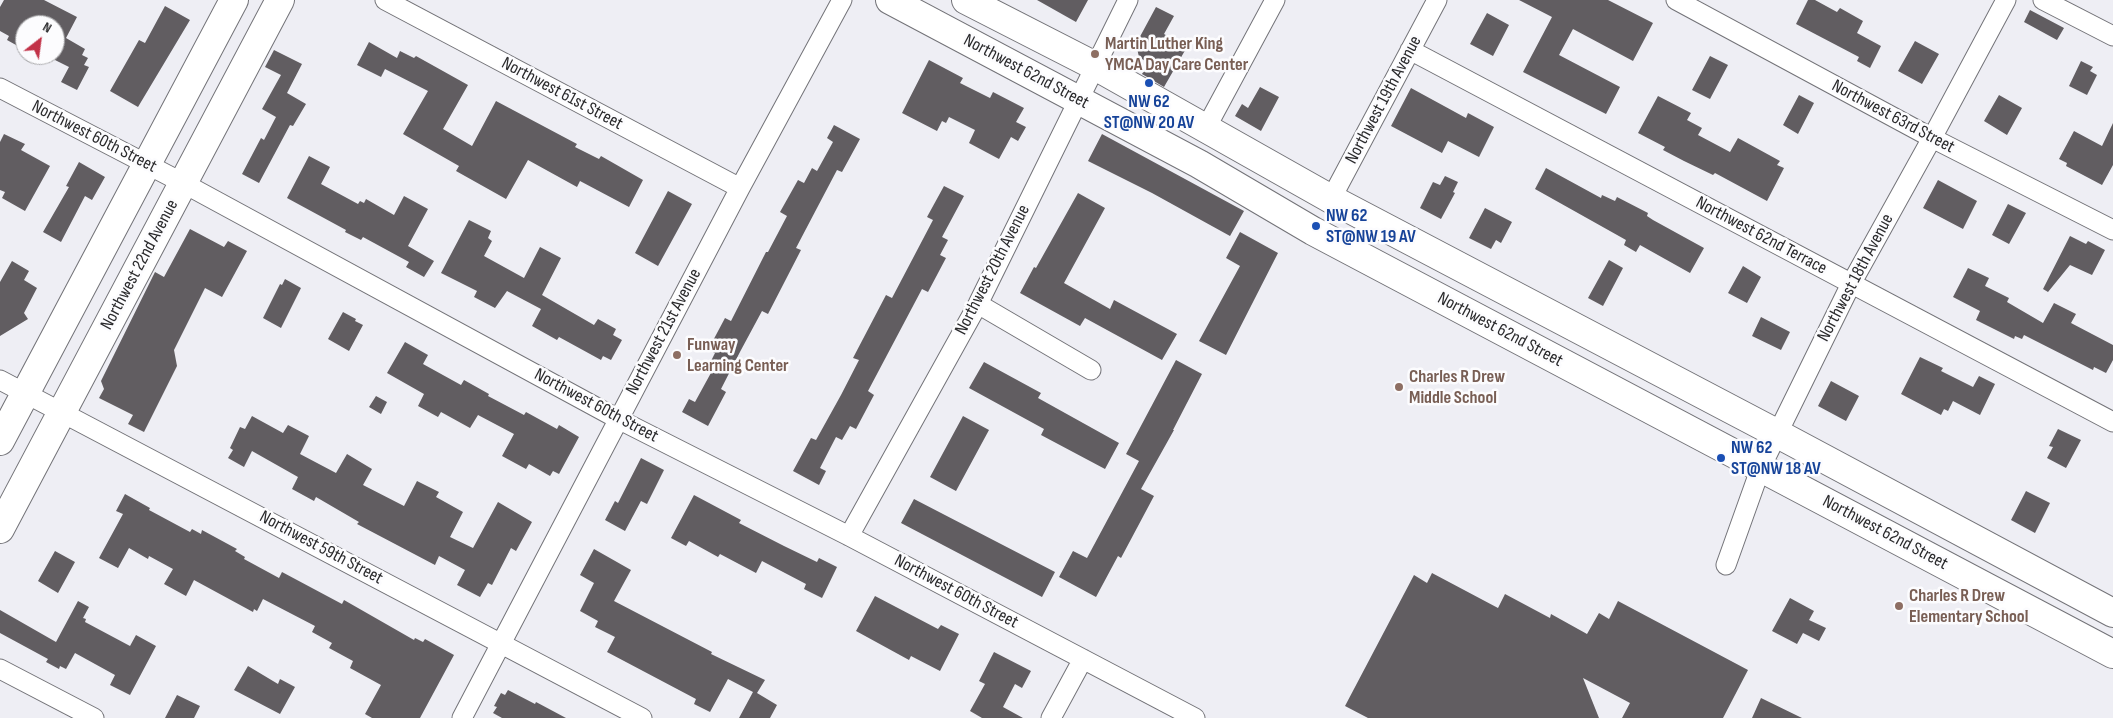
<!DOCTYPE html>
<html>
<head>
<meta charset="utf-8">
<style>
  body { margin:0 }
  #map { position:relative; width:2113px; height:718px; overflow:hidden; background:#eeeef4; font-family:"Sofia Sans Condensed",sans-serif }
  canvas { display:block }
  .north { position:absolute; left:15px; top:15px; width:50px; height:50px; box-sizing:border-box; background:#fcfcfe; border:1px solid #a8a8aa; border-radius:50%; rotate:30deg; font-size:14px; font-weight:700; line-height:20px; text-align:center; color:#2a2a2c }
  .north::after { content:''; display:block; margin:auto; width:18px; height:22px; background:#c23248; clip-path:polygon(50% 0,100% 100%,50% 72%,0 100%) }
</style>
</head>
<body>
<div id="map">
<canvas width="2113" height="718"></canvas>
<div class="north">N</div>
</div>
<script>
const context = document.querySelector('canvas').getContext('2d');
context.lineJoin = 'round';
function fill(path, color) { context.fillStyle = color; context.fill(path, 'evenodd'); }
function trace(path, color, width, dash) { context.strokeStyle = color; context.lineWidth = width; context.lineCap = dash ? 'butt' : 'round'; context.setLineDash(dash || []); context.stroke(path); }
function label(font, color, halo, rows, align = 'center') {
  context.font = font + ' "Sofia Sans Condensed",sans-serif'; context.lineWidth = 5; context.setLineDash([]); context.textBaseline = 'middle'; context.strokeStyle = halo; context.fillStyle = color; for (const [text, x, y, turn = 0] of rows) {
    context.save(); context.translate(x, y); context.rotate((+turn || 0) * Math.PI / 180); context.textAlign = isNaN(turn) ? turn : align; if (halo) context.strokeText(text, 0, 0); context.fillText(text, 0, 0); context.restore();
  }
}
const building = new Path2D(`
  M4,0h40l33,17 -11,21 19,11 -3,6 6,3 -4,7 5,2 -12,23 -16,-8 8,-15 -14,-7v-35h-30v25l-18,-10 2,-4 -9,-5v-24z
  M1037,0h51l-12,22z
  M1519,0h89l45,23 -20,38 -60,-32 -14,26 61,32 -14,27 -83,-42 29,-55z
  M1808,0h7l22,12 3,-4 23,13 -6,12 24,13 -11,22 -13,-7 2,-4 -63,-33z
  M165,6l25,14 -52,87 -28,-16 29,-51 6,3z
  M1156,7l18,9 -10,18 23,13 -23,40 -22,-13 6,-11 -9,-6 -3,-13z
  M2030,10l34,18 -7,12 -33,-18z
  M1487,13l22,12 -16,31 -23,-12z
  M1915,41l24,13 -17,30 -24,-13z
  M369,42l28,16 3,-7 14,7 2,-2 52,29 -25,44 29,17 24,-45 81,43 -2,3 24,12 2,-3 42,24 -14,27 -49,-26 -3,6 -49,-27 -22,39 -50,-28 3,-5 -56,-32 25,-43 -43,-22 -4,8 -24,-12z
  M274,50l28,14 -15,29 19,11 -13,22 -3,-1 -31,58 -17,-9 19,-36 3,2 12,-23 -14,-8 19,-34 -16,-8z
  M1710,56l18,9 -18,34 -18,-9z
  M929,60l34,18 -3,5 30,15 3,-6 31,16 -8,14 10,5 -8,14 -7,-4 -12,22 -30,-16 6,-13 -26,-13 -3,6 -4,-2 -5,10 -35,-18z
  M2081,61l12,6 -3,4 7,4 -10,20 -18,-9z
  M1260,87l19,10 -18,34 -26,-15 7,-12 6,4z
  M1411,88l55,30 2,-5 26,14 -15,30 -31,-16 -6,12 -51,-27z
  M1799,95l15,8 -16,31 -15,-9z
  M1999,95l23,13 -15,27 -23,-14z
  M1658,96l33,17 -4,7 15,8 -4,7 32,17 8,-14 42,23 -3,4 7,3 -17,33 -52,-28 -2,2 -29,-14 -21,-11 2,-3 -27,-14z
  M2113,123v42l-11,20 -36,-19 1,-3 -8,-4 15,-28 28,15z
  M834,125l26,14 -18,33 -5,-2 -20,38 -21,40 5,2 -33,64 -6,-3 -21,39 -20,39 5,3 -18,34 -26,-14 7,-13 6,3 17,-31 -5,-2 8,-16 -7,-3 17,-32 6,3 35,-69h2l19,-36 -7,-4 18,-32 6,3 8,-15 5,3 16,-29 -6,-4z
  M4,134l21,10 -4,6 29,16 -25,45 -23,-13 3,-6 -5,-2v-48z
  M1102,134l142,77 -14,25 -78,-43 -64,-32z
  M309,156l21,11 -9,17 37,20 2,-3 4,2 2,-4 28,16 10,-19 24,13 -20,37 26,15 -10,16 -18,-10 3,-5 -46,-25 -2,3 -16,-8 1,-2 -59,-32z
  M79,162l26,15 -13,23 -7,-4 -24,46 -18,-10 26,-45 -3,-1z
  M1546,168l55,30 1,-3 13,6 2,-4 31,16 -1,3 6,4 51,28 -14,25 -50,-28 -4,7 -12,-7 2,-5 -91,-51z
  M1445,176l13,6 -5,10 2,1 -14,26 -21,-11 13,-26 7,3z
  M1938,180l39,21 -14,28 -40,-21z
  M944,186l20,10 -22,41 6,3 -8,15 6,3 -18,34 -6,-3 -54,102 6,4 -18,34 -6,-3 -8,14 -6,-3 -16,31 6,3 -7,14 -26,-14 18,-33 5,2 25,-45 18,-35 -6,-2 33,-63 6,3 41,-78 -6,-3z
  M668,191l24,13 -34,62 -23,-13z
  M1078,193l27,15 -41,75 46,26 4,-9 63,34 -15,26 -77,-42 -5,8 -60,-33 14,-26 2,1z
  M2008,204l18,9 -17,31 -17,-9z
  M1485,208l27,14 -11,21 -5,-3 -5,9 -22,-11z
  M469,220l22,11 -3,7 4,3 -8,15 40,22 16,-31 21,11 -19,37 52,30 4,-6 18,10 -3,6 9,5 -11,20 -8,-4 -2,4 -42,-23 -2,3 -25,-14 9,-17 -34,-18 -12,17 -21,-11 3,-6 -36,-18z
  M190,229l34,18 4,-6 19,10 -25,46 -17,-9 -31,62 3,16 -33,66 -16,-8 5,-9 -34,-17 5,-9 -3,-8 54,-109 9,5z
  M1240,232l38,21 -52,102 -27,-14 41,-75 -14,-8z
  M2070,236l16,8 2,-3 17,9 -13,25 -22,-10 -22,27 -5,-3z
  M1609,260l14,8 -20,38 -15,-8z
  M12,261l17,10 -5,9 13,8 -13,25 4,6 -28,17v-54z
  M1743,266l18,11 -14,26 -19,-10z
  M1968,268l21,10 -4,8 24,12 -2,4 36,21 11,-20 22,11 -5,9 42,22v15l-7,13 -12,-6 -1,3 -69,-35 -2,4 -7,-3 -1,3 -38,-19 4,-9 -27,-14z
  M285,279l16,9 -20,40 -18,-10 17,-34 2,1z
  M343,312l13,7 -1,2 8,4 -14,26 -21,-12z
  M1761,317l29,15 -9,18 -29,-14z
  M405,342l23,13 -5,9 38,21 3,-5 25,14 -1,2 36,19 2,-3 31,17 2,-4 20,12 -20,37 -6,-3 -3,5 -21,-12 -3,5 -24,-13 12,-22 -36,-19 -8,13 -29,-16 -3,5 -20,-11 6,-12 -37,-21z
  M1920,357l23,11 -2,3 32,16 6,-11 16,8 -15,31 -27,-14 -5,10 -4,-2 -3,6 -40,-21z
  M1176,360l26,14 -29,56h1l-33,59 13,7 -33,62 -3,-2 -22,41 -37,-20 14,-26 14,7 52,-97 -13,-7z
  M984,362l57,31 -3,5 81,45 -14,26 -64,-34 3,-6 -75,-41z
  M1831,381l28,15 -13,25 -28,-15z
  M376,396l11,6 -6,12 -12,-7z
  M252,416l31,17 5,-8 21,11 -9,18 36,19 11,-19 25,15 -9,16 41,21 13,-25 22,11 -3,5 27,15 -13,25 23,11 25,-46 34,20 -16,29 -5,-3 -19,37 -4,-2 -8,14 -23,-12 8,-15 -26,-14 -4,9 -78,-41 2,-2 -43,-25 -2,4 -22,-12 6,-12 -46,-26 -8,16 -16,-9 5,-8 -3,-2 10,-21 5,2z
  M963,416l26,14 -33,61 -26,-14z
  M2058,429l23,11 -15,28 -19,-10 6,-11 -4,-1z
  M641,458l23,12 -17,34 -6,-3 -16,30 -20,-11 10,-19 3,2z
  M2026,491l24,12 -15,30 -24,-13z
  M125,494l25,14 -1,2 41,22 2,-3 9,5 1,-4 35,19 -2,2 10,6 -1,2 35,19 3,-6 60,32 2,-4 70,40 1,-2 8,4 2,-3 29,16 -34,63h-48l-7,-4 16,-29 -31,-17 3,-7 -24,-13 3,-5 -20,-11 3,-6 -52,-27 -6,12 -3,-2 -1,3 -59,-32 -8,16 -22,-12 9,-15 -24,-13 -1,3 -19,-11 -11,20 -19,-10 24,-44 -7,-3z
  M694,495l47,25 -2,3 45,23 33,16 2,-4 18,9 -15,31 -18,-9 2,-5 -44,-23 -6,12 -36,-19 -2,3 -29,-16 -3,5 -15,-8z
  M914,499l141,73 -13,25 -141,-74z
  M594,549l37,21 -17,31 98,51 -1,2 54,26 -8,13 20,12 -7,13h-31l14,-26 -25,-13 -18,33 -16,-8 2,-5 -89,-47 8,-15 -20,-10 3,-6 -18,-10 14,-28 -14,-8z
  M55,551l20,11 -17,31 -20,-12z
  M1432,573l66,35 7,-14 45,24 1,-4 36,20 12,-21 10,6 9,-18 130,69 -25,48h-101l8,-15 -47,-25 16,40h-231l-23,-12 69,-131 13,8z
  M875,596l63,33 3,-4 18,9 -19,37 -29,-15 -2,4 -53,-29z
  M1790,598l24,13 -5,9 17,8 -7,13 -16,-8 -6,11 -25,-13z
  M78,601l11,6 -6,11 3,1 -1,3 45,24 6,-11 20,11 -26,49 -20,-10 5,-10 -40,-22 -9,16 -6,-3 -1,3 -13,-7 2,-3 -48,-26v-23l56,32z
  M994,652l37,19 -9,17 -7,-4 -12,23 20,11h-41l-12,-7 15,-27 -6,-3z
  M248,666l30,18 2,-5 15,8 -15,27 -46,-24z
  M508,690l27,14 1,-2 30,16h-64l-9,-5 4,-6 -3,-1 7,-13 4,2z
  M177,695l23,11 -6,12h-29z
  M1761,698l41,20h-50z`);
const minor = new Path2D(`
  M385,0l355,188
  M1676,0l256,138 181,92
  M2043,0l70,36
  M1410,50l703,372
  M0,88l183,95 435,236 231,117 346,182
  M1206,128l69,-128
  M1331,199l106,-199
  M978,304l113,66
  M0,380l642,338
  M849,536l129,-232 150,-304
  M1726,565l35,-98 90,-183 81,-146 74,-138
  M0,669l94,49
  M462,718l278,-530 102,-188
  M1051,718l32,-59`);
const secondary = new Path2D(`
  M890,0l309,164 114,67 800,423
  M966,0l131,67 234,132 447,235 335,179
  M0,441l234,-441
  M0,529l280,-529`);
const markers = [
  [1095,54,5,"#8d6e63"],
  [1149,83,5,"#1a4fb4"],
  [1316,226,5,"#1a4fb4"],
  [677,355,5,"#8d6e63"],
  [1399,387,5,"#8d6e63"],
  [1721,458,5,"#1a4fb4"],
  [1899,606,5,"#8d6e63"]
];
const educationNames = [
  ["Martin Luther King",1105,44],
  ["YMCA Day Care Center",1105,65],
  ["Funway",687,345],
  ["Learning Center",687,366],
  ["Charles R Drew",1409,377],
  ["Middle School",1409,398],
  ["Charles R Drew",1909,596],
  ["Elementary School",1909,617]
];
const streetNames = [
  ["Northwest 62nd Street",1026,72,28],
  ["Northwest 61st Street",562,94,28],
  ["Northwest 19th Avenue",1384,100,-62],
  ["Northwest 63rd Street",1893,117,28],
  ["Northwest 60th Street",94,137,27],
  ["Northwest 62nd Terrace",1761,236,28],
  ["Northwest 22nd Avenue",140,265,-62],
  ["Northwest 20th Avenue",993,270,-63],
  ["Northwest 18th Avenue",1856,278,-62],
  ["Northwest 62nd Street",1500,330,28],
  ["Northwest 21st Avenue",664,332,-62],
  ["Northwest 60th Street",596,406,28],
  ["Northwest 62nd Street",1885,533,28],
  ["Northwest 59th Street",321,548,28],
  ["Northwest 60th Street",956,592,28]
];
const transitNames = [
  ["NW 62",1149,102,"center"],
  ["ST@NW 20 AV",1149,123,"center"],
  ["NW 62",1326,216],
  ["ST@NW 19 AV",1326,237],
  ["NW 62",1731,448],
  ["ST@NW 18 AV",1731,469]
];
fill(building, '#615d61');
trace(minor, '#737378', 21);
trace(secondary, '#737378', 30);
trace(minor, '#fff', 19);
trace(secondary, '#fff', 28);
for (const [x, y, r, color] of markers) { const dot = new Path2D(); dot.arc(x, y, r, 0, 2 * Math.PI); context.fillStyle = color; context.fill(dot); trace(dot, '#fcfcfe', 2); }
label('bold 18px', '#785e54', '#fcfcfe', educationNames, 'left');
label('18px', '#2a2a2c', '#fcfcfe', streetNames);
label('bold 18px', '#164399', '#fcfcfe', transitNames, 'left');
</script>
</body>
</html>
